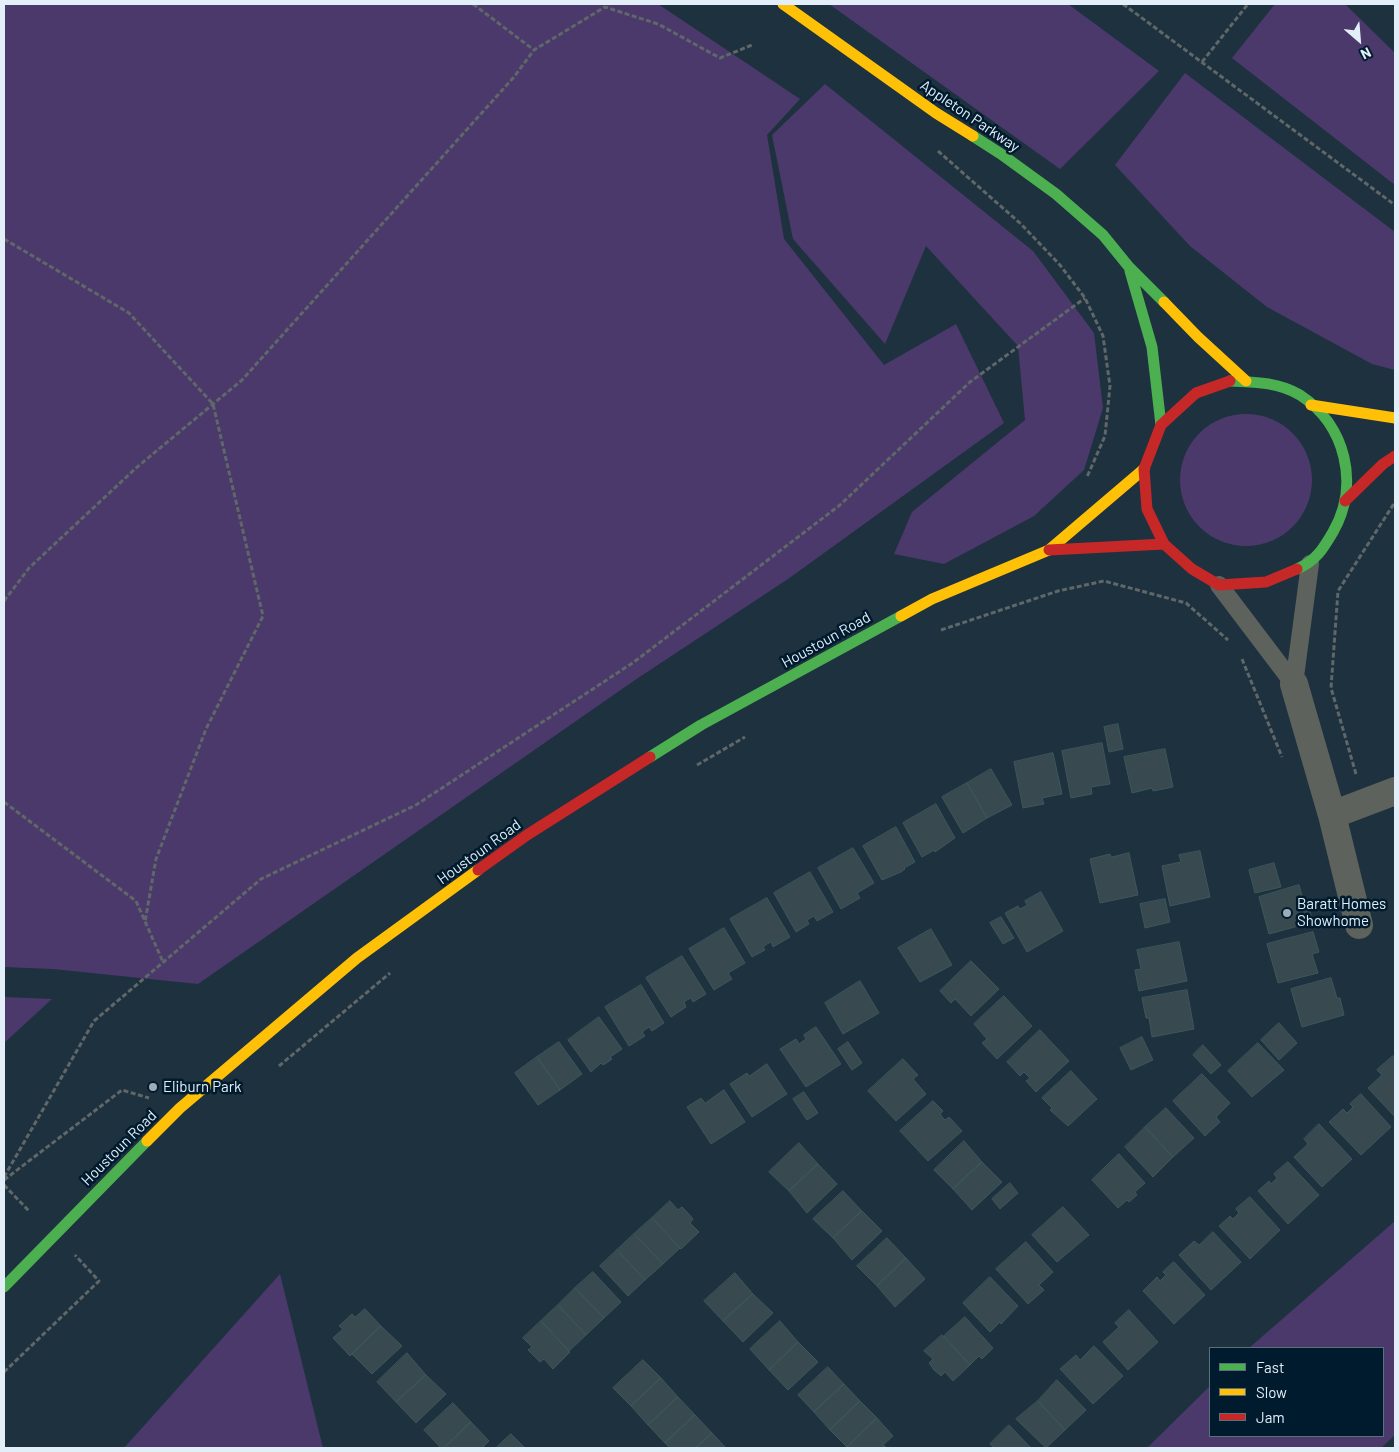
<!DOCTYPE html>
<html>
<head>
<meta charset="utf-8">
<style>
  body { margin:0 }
  #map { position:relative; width:1399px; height:1452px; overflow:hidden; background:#1e313f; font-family:Barlow,sans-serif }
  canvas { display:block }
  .frame { position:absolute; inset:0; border:5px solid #e2eff9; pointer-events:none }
  .legend { position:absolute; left:1209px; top:1347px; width:175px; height:90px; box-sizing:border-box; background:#001b2e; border:1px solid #5a707f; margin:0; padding:6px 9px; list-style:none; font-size:15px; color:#e2eff9 }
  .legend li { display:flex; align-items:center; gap:10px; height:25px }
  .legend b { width:25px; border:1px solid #5a707f }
  .north { position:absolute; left:1334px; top:15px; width:50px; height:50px; -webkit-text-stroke:4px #001b2e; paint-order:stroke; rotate:153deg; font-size:14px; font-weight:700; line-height:20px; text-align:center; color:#e2eff9 }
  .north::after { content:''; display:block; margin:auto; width:18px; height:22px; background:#e2eff9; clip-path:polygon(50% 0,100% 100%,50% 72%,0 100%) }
</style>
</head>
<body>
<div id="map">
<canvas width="1399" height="1452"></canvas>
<div class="frame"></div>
<ul class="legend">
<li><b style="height:6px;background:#4caf50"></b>Fast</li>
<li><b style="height:6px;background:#ffc107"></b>Slow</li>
<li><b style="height:6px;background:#c62828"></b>Jam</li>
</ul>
<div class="north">N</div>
</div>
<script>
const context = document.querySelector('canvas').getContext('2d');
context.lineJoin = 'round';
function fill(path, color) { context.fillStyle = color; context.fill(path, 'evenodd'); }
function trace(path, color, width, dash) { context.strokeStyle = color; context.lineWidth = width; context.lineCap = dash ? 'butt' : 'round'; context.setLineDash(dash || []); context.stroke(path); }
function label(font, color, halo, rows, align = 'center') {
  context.font = font + ' Barlow,sans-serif'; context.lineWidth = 5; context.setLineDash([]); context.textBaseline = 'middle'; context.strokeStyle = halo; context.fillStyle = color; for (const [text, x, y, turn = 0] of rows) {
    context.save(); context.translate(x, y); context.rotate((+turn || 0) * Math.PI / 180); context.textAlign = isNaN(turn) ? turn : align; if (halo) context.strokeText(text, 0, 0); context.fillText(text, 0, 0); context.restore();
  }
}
const green = new Path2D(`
  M4,4h654l142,95 -33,36 17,104 100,126 72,-41 48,99 -216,156 -153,101 -437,304 -145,-15 -49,-2z
  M829,4h239l91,67 -99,98z
  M1275,4h70l50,49v132l-163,-127z
  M1185,73l210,159v138l-23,-6 -105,-57 -77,-61 -75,-81z
  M825,84l208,167 61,82 9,75 -19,62 -50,46 -90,48 -50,-10 18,-42 113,-92 -7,-74 -92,-100 -41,98 -92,-105 -21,-104z
  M1180 480a66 66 0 1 1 132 0a66 66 0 1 1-132 0Z
  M4,997l48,2 -48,44z
  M1395,1221v214l-14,13h-234l63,-62v50h173v-88h-134z
  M280,1274l43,174h-199z`);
const building = new Path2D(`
  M1118,724l5,25 -14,3 -5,-25z
  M1102,743l8,41 -19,3 1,7 -21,4 -9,-47z
  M1165,749l8,38 -20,4 -1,-3 -20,5 -8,-36z
  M1053,753l9,41 -20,4 2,6 -21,4 -9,-46z
  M991,769l21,36 -25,13 -20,-35z
  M967,783l20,35 -24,15 -21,-36z
  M936,804l19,34 -20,14 -1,-2 -12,7 -19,-34z
  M896,827l19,35 -11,6 1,1 -4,3 -19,8 -19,-34z
  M853,848l21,35 -17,10 3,5 -19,11 -23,-41z
  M1200,851l10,46 -40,9 -8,-40 19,-4 -2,-7z
  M1129,853l9,42 -38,8 -10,-44 20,-5 1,3z
  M1274,863l7,24 -26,6 -6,-23z
  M810,872l23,40 -16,9 -3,-5 -7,4 2,4 -13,8 -22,-39z
  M1299,885l6,20 3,-1 5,18 -44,12 -10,-37z
  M1041,892l22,39 -36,21 -22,-39 13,-7 2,3 4,-2 3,-2 -2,-4z
  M767,898l23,39 -17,10 -2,-5 -4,2 -4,3 2,3 -13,7 -22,-38z
  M1165,899l5,23 -25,6 -5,-24z
  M1001,917l13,21 -11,6 -13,-21z
  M724,928l21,35 -17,10 4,6 -18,11 -25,-41z
  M931,929l21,36 -32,17 -22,-34z
  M1313,932l6,20 -7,2 6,19 -40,10 -11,-39z
  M1179,942l8,39 -48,10 -4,-21 6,-1 -4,-19z
  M682,956l24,38 -13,8 -2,-4 -4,2 -3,2 2,5 -15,10 -25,-39z
  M971,961l28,28 -28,27 -16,-17 -4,4 -11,-12z
  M1331,978l6,20h3l4,17 -42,12 -11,-38z
  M860,981l19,32 -36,21 -18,-31z
  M641,985l23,38 -12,8 -3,-4 -7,5 3,4 -16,10 -24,-39z
  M1187,990l7,39 -42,8 -3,-19h-3l-4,-20z
  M1004,996l28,30 -35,33 -15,-16 5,-4 -13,-15z
  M599,1017l23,32 -12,8 2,2 -4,3 -5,3 -2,-2 -10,9 -23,-32z
  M1279,1023l18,20 -18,17 -18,-20z
  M816,1027l25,37 -35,23 -26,-38 16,-10 3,5 7,-5 -2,-4z
  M1040,1030l29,31 -33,31 -10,-11 4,-3 -6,-6 -4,4 -13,-14z
  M1142,1037l11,23 -22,10 -11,-22z
  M559,1042l23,32 -22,16 -23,-33z
  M848,1042l14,21 -10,7 -14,-21z
  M1258,1043l26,27 -32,27 -24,-26z
  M1203,1045l18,20 -10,9 -18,-19z
  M1393,1056l2,2v59l-27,-29 14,-13 -5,-5z
  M537,1057l23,33 -22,15 -23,-32z
  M903,1059l15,16 -5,4 13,15 -30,27 -28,-30z
  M767,1064l20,30 -35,23 -22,-33 17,-11 2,3z
  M1071,1071l26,28 -29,27 -18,-16 2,-2 -10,-10z
  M1202,1074l28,29 -14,14 4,5 -15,14 -32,-35z
  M724,1090l21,32 -34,22 -24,-37 14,-9 4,5z
  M804,1092l14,21 -11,7 -14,-21z
  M1361,1094l30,33 -30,28 -32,-33 14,-13 4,4 6,-6 -3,-3z
  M933,1101l10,10 -3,3 3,4 2,2 4,-3 13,14 -34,30 -28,-30z
  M1166,1108l28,30 -21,19 -28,-30z
  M1319,1124l33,35 -30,28 -28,-30 14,-13 -4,-5z
  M1145,1127l28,30 -20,20 -28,-30z
  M964,1141l18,21 -29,27 -19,-19z
  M799,1143l19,21 -29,27 -20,-19z
  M1119,1154l26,29 -10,9 2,3 -8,7 -2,-2 -9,8 -26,-28z
  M982,1162l20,20 -30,28 -19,-21z
  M1288,1162l31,33 -31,29 -30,-33 11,-10 2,3 6,-6 -3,-4z
  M818,1164l19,20 -30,29 -18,-22z
  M1010,1183l8,10 -18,16 -8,-10z
  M843,1191l19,20 -29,27 -20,-19z
  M1250,1197l30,33 -30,29 -31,-33 11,-10 3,3 6,-6 -3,-4z
  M670,1201l8,9 4,-3 6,6 5,6 -3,4 9,9 -18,17 -29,-31z
  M1063,1207l26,28 -32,27 -25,-27z
  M862,1211l20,20 -30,29 -19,-22z
  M652,1218l28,30 -17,16 -29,-30z
  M1213,1232l28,30 -30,28 -32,-35 15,-14 5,4z
  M634,1234l29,30 -18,16 -28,-30z
  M887,1238l19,20 -29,28 -20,-20z
  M1026,1242l27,30 -14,13 5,5 -16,14 -32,-35z
  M617,1250l28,30 -17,16 -28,-30z
  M906,1258l19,21 -30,28 -18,-21z
  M1174,1262l31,33 -31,29 -31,-33 14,-14 3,4 6,-6 -3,-3z
  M593,1272l28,30 -17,16 -29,-30z
  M735,1273l18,21 -30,27 -19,-20z
  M990,1277l28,29 -17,18 -1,-2 -10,10 -27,-29z
  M575,1288l29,30 -18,17 -28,-30z
  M753,1294l20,19 -30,29 -20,-21z
  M558,1305l28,30 -17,16 -28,-30z
  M365,1309l16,17 -31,30 -17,-18 10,-9 -4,-3 13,-12 3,3z
  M1129,1310l29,32 -30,28 -25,-28 16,-15 -4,-4z
  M965,1317l28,31 -11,11 -3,-3 -9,9 -26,-29z
  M541,1321l29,31 -17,17 -9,-10 -4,3 -12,-12 4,-3 -9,-9z
  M780,1321l18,21 -29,28 -19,-21z
  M381,1326l21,20 -30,28 -20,-20z
  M942,1335l28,30 -17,16 -8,-9 -4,4 -7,-6 -5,-7 4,-4 -9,-8z
  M798,1342l20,20 -30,28 -19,-20z
  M1094,1346l29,30 -30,28 -33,-35 16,-14 4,5z
  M407,1353l19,22 -30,27 -19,-20z
  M643,1360l18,18 -30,28 -18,-18z
  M828,1367l16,17 -30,28 -16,-17z
  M426,1375l20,19 -30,29 -20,-21z
  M661,1378l17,19 -30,28 -17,-19z
  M1057,1380l29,30 -21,20 -27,-29z
  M844,1384l16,17 -30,29 -16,-18z
  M678,1397l17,18 -30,28 -17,-18z
  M860,1401l17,17 -30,29 -17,-17z
  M1038,1401l27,29 -19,18 -30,-29z
  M453,1403l18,19 -27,26h-3l-17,-18z
  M695,1415l17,18 -16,15h-26l-5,-5z
  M877,1418l16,18 -10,9 4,3h-41z
  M471,1422l18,19 -7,7h-38z
  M1009,1425l22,23h-37l-4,-4z
  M712,1433l14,15h-30z
  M511,1434l14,14h-29z`);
const path = new Path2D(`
  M473,4l61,46
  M1123,4l272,201
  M1202,62l46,-58
  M938,151l83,73 39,41 25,33 18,38 7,50 -5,50 -18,41
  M4,239l125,74 84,91 50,212 -57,113 -50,130 -11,63
  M4,601l25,-33 107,-100 106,-88 272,-303 20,-27 71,-43 53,17 62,34 32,-13
  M941,630l117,-39 46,-10 82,22 42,37
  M1242,659l40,98
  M697,765l48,-28
  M1356,774l-25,-86 7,-97 57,-89
  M4,802l132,99 27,61
  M279,1066l111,-93
  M4,1177l90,-156 167,-142 155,-74 218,-143 206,-157 130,-123 115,-84
  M4,1180l118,-90 27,8
  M4,1185l25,26
  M4,1372l95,-91 -24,-26`);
const lane = new Path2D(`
  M1219,585l75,99
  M1294,684l16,-120`);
const street = new Path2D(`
  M1294,684l38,131 27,110
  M1332,815l63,-24`);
const fast = new Path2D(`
  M973,136l28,18 55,40 47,41 26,32 35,35
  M1130,271l22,76 9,78
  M1230,381c24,1 48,1 70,14 46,30 60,90 33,137 -10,17 -17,29 -36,37
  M650,757l51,-32 200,-109
  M4,1287l143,-146`);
const slow = new Path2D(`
  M783,4l153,109 37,23
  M1164,302l34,35 48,44
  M1311,405l84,13
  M901,616l31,-17 117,-49 95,-81
  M147,1141l33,-33 177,-150 121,-88`);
const jam = new Path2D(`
  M1230,381l-34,12 -35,32 -17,44 3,40 17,35 28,25 27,16 47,-3 31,-13
  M1345,501l38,-37 12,-8
  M1049,550l115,-6
  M478,870l49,-35 123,-78`);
const markers = [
  [1287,913,5,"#9dacb8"],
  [153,1087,5,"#9dacb8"]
];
const streetNames = [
  ["Appleton Parkway",970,116,34],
  ["Houstoun Road",826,640,-29],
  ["Houstoun Road",479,852,-36],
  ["Houstoun Road",119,1148,-45]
];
const poiNames = [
  ["Baratt Homes",1297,904],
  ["Showhome",1297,921],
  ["Eliburn Park",163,1087]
];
fill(green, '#4b396c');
fill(building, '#384a50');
trace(building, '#3a585b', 1);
trace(path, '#5f6768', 3, [5, 2.5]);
trace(lane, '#5d625c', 18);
trace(street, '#5d625c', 28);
trace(fast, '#4caf50', 11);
trace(slow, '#ffc107', 11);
trace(jam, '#c62828', 11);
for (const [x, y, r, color] of markers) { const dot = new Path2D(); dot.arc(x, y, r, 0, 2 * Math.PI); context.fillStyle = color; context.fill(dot); trace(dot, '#001b2e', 2); }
label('15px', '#e2eff9', '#001b2e', streetNames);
label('15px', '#e2eff9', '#001b2e', poiNames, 'left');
</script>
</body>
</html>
